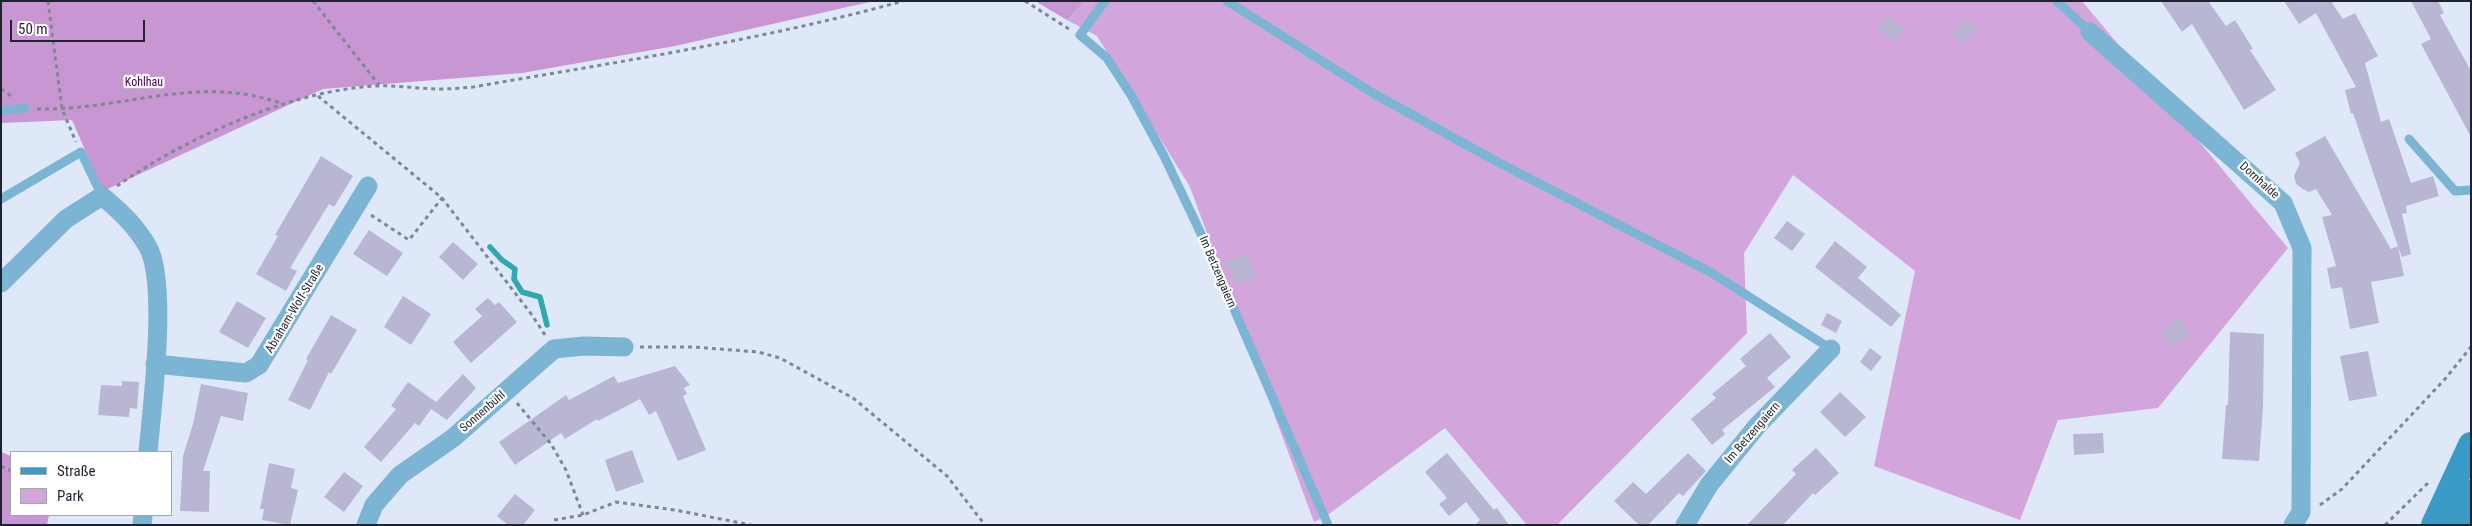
<!DOCTYPE html>
<html>
<head>
<meta charset="utf-8">
<style>
  body { margin:0 }
  #map { position:relative; width:2472px; height:526px; overflow:hidden; background:#dee8f9; font-family:"Roboto Condensed",sans-serif }
  canvas { display:block }
  .frame { position:absolute; inset:0; border:2px solid #1e242f; pointer-events:none }
  .legend { position:absolute; left:10px; top:451px; width:162px; height:65px; box-sizing:border-box; background:#fff; border:1px solid #a5a7ac; margin:0; padding:6px 9px; list-style:none; font-size:15px; color:#1e242f }
  .legend li { display:flex; align-items:center; gap:10px; height:25px }
  .legend b { width:25px; border:1px solid #a5a7ac }
  .scale { position:absolute; left:10px; top:20px; width:135px; height:22px; box-sizing:border-box; border:2px solid #1e242f; border-top:0; padding-left:6px; font-size:15px; line-height:18px; white-space:nowrap; color:#1e242f; -webkit-text-stroke:4px #fff; paint-order:stroke }
</style>
</head>
<body>
<div id="map">
<canvas width="2472" height="526"></canvas>
<div class="frame"></div>
<ul class="legend">
<li><b style="height:6px;background:#3a9bc7"></b>Straße</li>
<li><b style="height:14px;background:#d3a5dd"></b>Park</li>
</ul>
<div class="scale">50 m</div>
</div>
<script>
const context = document.querySelector('canvas').getContext('2d');
context.lineJoin = 'round';
function fill(path, color) { context.fillStyle = color; context.fill(path, 'evenodd'); }
function trace(path, color, width, dash) { context.strokeStyle = color; context.lineWidth = width; context.lineCap = dash ? 'butt' : 'round'; context.setLineDash(dash || []); context.stroke(path); }
function label(font, color, halo, rows, align = 'center') {
  context.font = font + ' "Roboto Condensed",sans-serif'; context.lineWidth = 4.5; context.setLineDash([]); context.textBaseline = 'middle'; context.strokeStyle = halo; context.fillStyle = color; for (const [text, x, y, turn = 0] of rows) {
    context.save(); context.translate(x, y); context.rotate((+turn || 0) * Math.PI / 180); context.textAlign = isNaN(turn) ? turn : align; if (halo) context.strokeText(text, 0, 0); context.fillText(text, 0, 0); context.restore();
  }
}
const green = new Path2D(`
  M1085,1h997l206,247 -130,160 -100,12 -38,100 -146,-54 41,-195 -122,-96 -49,78 3,80 -190,192h-30l-82,-97 -116,86 -15,8 -124,-335 -93,-151 -30,-16z`);
const forest = new Path2D(`
  M1,1h873l-199,45 -153,27 -199,16 -220,102 -31,-71 -71,3z
  M1035,1h50l-18,19z
  M1,452l10,4v59h38l-2,10h-46z`);
const stream = new Path2D(`
  M490,247l12,13 13,9 -1,10 8,13 18,5 7,28`);
const building = new Path2D(`
  M2161,1h47l18,25 9,-6 18,29 -3,1 26,40 -32,20 -52,-86 -10,8z
  M2284,1h51l-3,2 11,16 12,-6 23,43 -13,7 16,59 8,-3 22,64 22,-7 6,20 -33,10 1,7 -5,1 9,40 -9,3 -4,-10 6,29 -33,6 8,41 -29,6 -8,-42 -11,2 -4,-21 9,-2 -14,-49 10,-2 -16,-26 -7,3 -6,-3 -7,-5 -2,-8 6,-13 -5,-10 30,-17 66,113 7,-3 -45,-133 -2,1 -6,-24 11,-3 -40,-74 -17,11z
  M2411,1h27l6,12 -4,2 31,56v66l-50,-93 10,-5z
  M1887,15l18,14 -10,13 -18,-14z
  M1967,19l10,9 -14,16 -11,-10z
  M321,156l32,20 -19,31 -5,-3 -39,64 7,3 -11,20 -30,-17 22,-38 -3,-1z
  M1787,221l18,13 -13,17 -18,-13z
  M369,230l34,23 -16,23 -34,-22z
  M1835,241l32,26 -9,11 43,37 -10,12 -76,-60z
  M453,242l25,22 -15,16 -24,-23z
  M1246,254l10,22 -20,9 -10,-23z
  M403,296l28,18 -20,31 -27,-18z
  M488,298l7,7 4,-3 18,20 -46,41 -18,-21 29,-26 -7,-7z
  M237,301l29,17 -18,30 -29,-16z
  M1827,313l15,8 -6,12 -15,-8z
  M331,315l26,15 -26,44 -2,-2 -19,38 -22,-10 20,-40 -2,-1z
  M2180,318l10,16 -19,13 -10,-15z
  M2230,332l34,2 -1,74 -4,53 -37,-2 4,-54h2z
  M1770,333l21,24 -24,21 8,9 -53,43 3,4 -13,11 -21,-26 25,-21 -4,-4 34,-28 -6,-7z
  M1870,348l12,9 -11,14 -11,-9z
  M2368,351l9,45 -28,5 -9,-45z
  M675,366l15,19 -6,3 3,6 -4,2 23,54 -28,11 -22,-50 -7,4 -9,-16 -42,22 -1,-2 -32,20 -4,-6 -46,32 -16,-23 67,-47 3,5 45,-24 4,7z
  M463,374l13,14 -29,32 -16,-11 -12,17 -4,-3 -34,39 -17,-15 32,-38 -5,-3 17,-24 28,20z
  M122,381l17,1 -2,27 -7,-1 -1,9 -31,-2 3,-30 21,1z
  M201,384l47,9 -5,28 -22,-5 -18,55h7l-1,41 -29,-1 3,-55 10,-32z
  M1840,392l26,25 -21,20 -25,-25z
  M2103,433l1,20 -30,2 -1,-21z
  M1816,448l23,25 -24,22 -2,-2 -30,32h-36l49,-51 -4,-4z
  M632,450l12,32 -28,10 -11,-32z
  M1447,453l47,57 3,-2 12,17h-34l5,-5 -14,-18 -17,14 -10,-12 8,-6 -22,-26z
  M1688,453l18,18 -23,25 -4,-3 -31,32h-9l-25,-24 19,-19 13,12z
  M269,463l26,6 -4,19 7,2 -8,35 -28,-5 2,-11h-4z
  M344,472l19,14 -19,26 -20,-15z
  M515,494l20,16 -12,15h-15l-11,-9z`);
const path = new Path2D(`
  M48,1l14,108 14,33
  M313,1l66,84
  M1025,1l44,28
  M1,89l10,7
  M318,96l124,102 90,117 13,20
  M37,109c86,2 160,-36 246,-5
  M117,186c68,-48 177,-97 261,-100 20,-1 41,3 61,3 12,0 23,-1 34,-2 144,-25 290,-47 430,-86
  M371,215l38,25 33,-42
  M640,347h53l65,5 22,6 73,40 94,78 38,49
  M517,403l34,41 15,26 17,45
  M1,466l10,5
  M2320,505l22,-16 103,-110 26,-32
  M554,520l29,-5 33,-13 59,8 76,15
  M2385,525l43,-42`);
const lane = new Path2D(`
  M1105,1l-25,34 27,23 24,37 33,61 39,82 125,287
  M1227,1l144,91 121,67 220,114 119,76
  M2057,1l33,31
  M1,111l24,-3
  M2409,139l46,52 16,-1
  M1,199l80,-47 21,44`);
const street = new Path2D(`
  M2090,32l193,171 19,45 -1,264 -8,13
  M1,283l65,-64 36,-23c18,15 34,30 46,51 20,37 4,160 0,205
  M155,364l91,9 13,-8 109,-179
  M142,525l1,-10
  M366,525l8,-20 26,-30 53,-37 101,-89 30,-3 40,1
  M1685,525l24,-40 48,-59 74,-77`);
const secondary = new Path2D(`
  M2434,525l37,-80
  M2460,525l11,-32`);
const parkNames = [
  ["Kohlhau",144,83]
];
const streetNames = [
  ["Dornhalde",2259,181,42],
  ["Im Betzengaiern",1217,272,67],
  ["Abraham-Wolf-Straße",295,309,-59],
  ["Sonnenbühl",483,412,-41],
  ["Im Betzengaiern",1753,433,-49]
];
fill(green, '#d3a5dd');
fill(forest, '#c996d4');
trace(stream, '#30a8b1', 5.5);
fill(building, '#b9b6d4');
trace(path, '#7f8795', 3, [4, 4]);
trace(lane, '#7cb5d3', 9);
trace(street, '#7cb5d3', 19);
trace(secondary, '#3a9bc7', 26);
label('12px', '#440250', '#fff', parkNames);
label('12px', '#1e242f', '#fff', streetNames);
</script>
</body>
</html>
